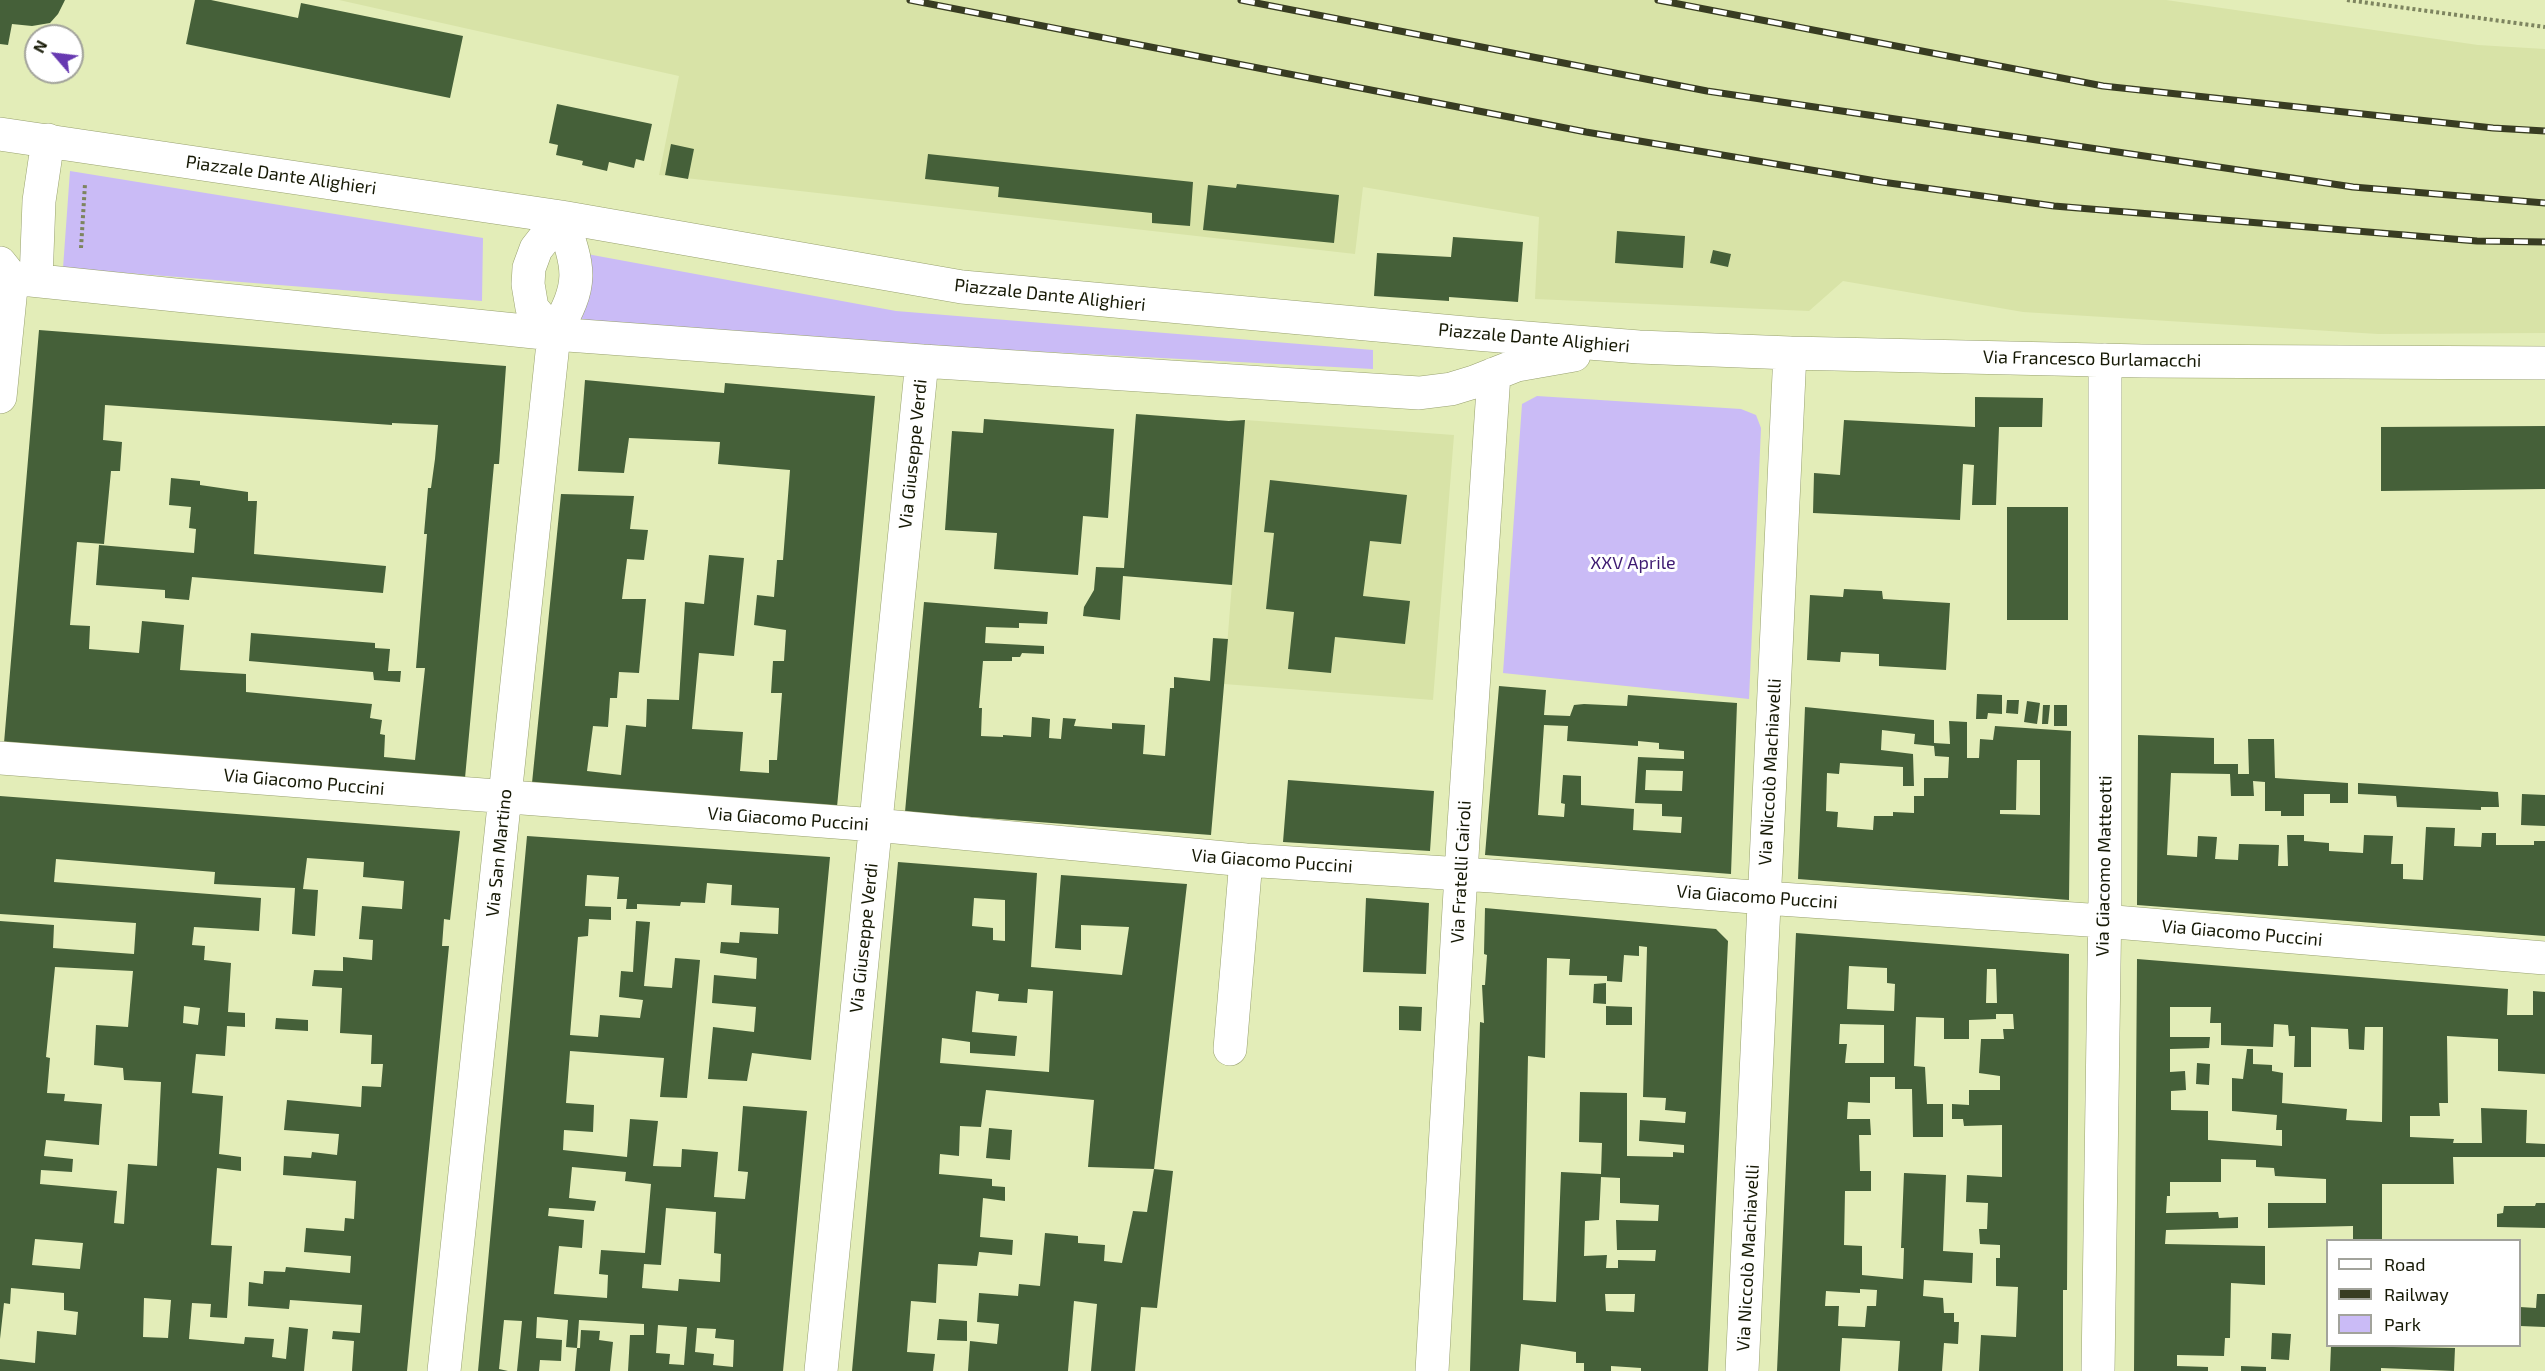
<!DOCTYPE html>
<html>
<head>
<meta charset="utf-8">
<style>
  body { margin:0 }
  #map { position:relative; width:2545px; height:1371px; overflow:hidden; background:#e3edb8; font-family:"Exo 2",sans-serif }
  canvas { display:block }
  .legend { position:absolute; left:2326px; top:1239px; width:195px; height:108px; box-sizing:border-box; background:#fff; border:2px solid #a2a39b; margin:0; padding:8px 10px; list-style:none; font-size:18px; color:#161905 }
  .legend li { display:flex; align-items:center; gap:12px; height:30px }
  .legend b { width:30px; border:2px solid #a2a39b }
  .north { position:absolute; left:24px; top:24px; width:60px; height:60px; box-sizing:border-box; background:#fff; border:2px solid #a2a39b; border-radius:50%; rotate:298deg; font-size:16px; font-weight:700; line-height:24px; text-align:center; color:#161905 }
  .north::after { content:''; display:block; margin:auto; width:21px; height:27px; background:#6739b1; clip-path:polygon(50% 0,100% 100%,50% 72%,0 100%) }
</style>
</head>
<body>
<div id="map">
<canvas width="2545" height="1371"></canvas>
<ul class="legend">
<li><b style="height:8px;background:#fff"></b>Road</li>
<li><b style="height:8px;background:#383c22"></b>Railway</li>
<li><b style="height:16px;background:#cabbf6"></b>Park</li>
</ul>
<div class="north">N</div>
</div>
<script>
const context = document.querySelector('canvas').getContext('2d');
context.lineJoin = 'round';
function fill(path, color) { context.fillStyle = color; context.fill(path, 'evenodd'); }
function trace(path, color, width, dash) { context.strokeStyle = color; context.lineWidth = width; context.lineCap = dash ? 'butt' : 'round'; context.setLineDash(dash || []); context.stroke(path); }
function label(font, color, halo, rows, align = 'center') {
  context.font = font + ' "Exo 2",sans-serif'; context.lineWidth = 6; context.setLineDash([]); context.textBaseline = 'middle'; context.strokeStyle = halo; context.fillStyle = color; for (const [text, x, y, turn = 0] of rows) {
    context.save(); context.translate(x, y); context.rotate((+turn || 0) * Math.PI / 180); context.textAlign = isNaN(turn) ? turn : align; if (halo) context.strokeText(text, 0, 0); context.fillText(text, 0, 0); context.restore();
  }
}
const built = new Path2D(`
  M339,0h1827l312,45 67,4v284l-167,1 -355,-22 -180,-31 -34,30 -274,-12 4,-82 -176,-30 -8,67 -696,-79 20,-99z
  M1245,420l209,15 -21,265 -209,-16z`);
const green = new Path2D(`
  M70,171l413,67 -1,63 -419,-33z
  M587,254l309,57 477,39v19l-480,-25 -314,-21z
  M1537,396l204,13 15,6 5,13 -12,271 -246,-26 19,-269z`);
const building = new Path2D(`
  M0,0h65l-7,14 -8,9 -18,3 -20,-2 -4,21 -8,-1z
  M195,0h16l87,18 3,-15 162,33 -13,62 -264,-54z
  M557,104l95,20 -8,37 -8,-2 -2,9 -25,-6 -2,9 -25,-6 1,-4 -27,-6 2,-10 -9,-2z
  M671,144l23,5 -6,30 -23,-4z
  M928,154l265,28 -3,44 -38,-3v-10l-154,-16 1,-10 -74,-8z
  M1237,184l102,11 -5,48 -131,-13 5,-45 28,3z
  M1617,231l68,5 -2,32 -68,-5z
  M1453,237l70,5 -5,60 -69,-5v4l-75,-5 3,-43 74,4z
  M1713,250l18,4 -3,13 -18,-4z
  M39,330l467,36 -7,98h-5l-29,314 -461,-35zM105,405l287,20v-2l46,2 -3,34 -4,29h-3l-4,46h3l-11,134h9l-10,92 -31,-3 1,-22 -5,-1 2,-14 -12,-2 2,-14 -126,-12v-18l-66,-4 4,-45 -42,-4 -3,32 -50,-4 1,-23 -20,-1 7,-83 27,2 7,-73h9l2,-29 -19,-2z
  M585,380l139,13 1,-10 150,13 -38,411 -305,-24 29,-289 73,2 -4,33 18,1 -4,30 -17,-1 -5,40h24l-7,74 -20,-1 -2,26h-7l-2,29 -15,-1 -6,45 34,4 5,-50 20,2 1,-28 32,1 6,-98 19,2 5,-49 35,3 -10,98 -35,-3 -7,76 51,3 -3,39 29,2v-13h8l5,-67h-11l2,-32h11l2,-31 -32,-5 3,-30 17,2 3,-37h6l7,-90 -72,-6 2,-22 -91,-4 -5,35 -46,-2z
  M1975,397l68,1 -1,29h-43l-3,78h-24l2,-40 -11,-1 -3,56 -147,-7 1,-40 26,2 4,-55 131,7z
  M1136,414l93,7 16,-1 -13,165 -109,-9 -3,44 -37,-4 1,-9 10,-17 2,-23 28,1z
  M984,419l130,10 -6,89 -25,-2 -5,59 -84,-6 3,-36 -52,-3 7,-99 31,2z
  M2545,426v63l-164,2v-64z
  M171,478l29,3v4l48,7v9h9l-3,53 132,12 -3,27 -191,-16 -3,23 -24,-2v-8l-69,-5 3,-40 95,8 2,-24 -7,-1 2,-21 -22,-2z
  M1270,480l137,15 -6,49 -31,-3 -7,55 47,5 -5,43 -70,-7 -4,36 -43,-4 6,-57 -28,-3 8,-76 -10,-1z
  M2007,507h61v113h-61z
  M1844,589l38,2 1,8 67,4 -4,67 -67,-4v-12l-38,-2 -1,10 -33,-2 3,-65 33,2z
  M924,602l124,10 -1,12 -28,-1v5l-33,-1 -1,16 59,3v8l-22,-1 -2,4h-8v4h-29l-4,47h3l-1,28 22,1v-2l28,2 1,-20 18,2 -1,19 12,1 2,-21 13,1 -2,7 38,3v-6l33,2 -2,29 22,2 5,-68h4v-11l36,4 3,-43 15,1 -17,196 -306,-23z
  M251,633l124,10v5l15,1 -2,22h13l-1,11 -26,-2 -1,-8 -124,-11z
  M1499,686l47,4 -2,25 26,1 4,-11 10,-1 43,2 1,-11 109,8 -6,171 -246,-19zM1544,725l24,1 -1,15 71,5v-5l21,2v6l25,2v8l-46,-2 -3,46 27,1v12l20,1 -1,16 -48,-3 1,-21 -53,-4v-29l-18,-1 -2,28 4,1 -1,13 -26,-2zM1646,770l37,1 -1,20 -37,-1z
  M1977,694l25,1v19l-14,-1 -1,6h-11z
  M2007,700h12l-1,14 -12,-1z
  M2027,701l13,2 -3,21 -13,-2z
  M2043,705h7l-2,19h-6z
  M2054,705h13v21h-13z
  M1805,707l129,13v23l16,1 -1,-23 18,1v36h12l1,-19 13,1 2,-14 76,5 -2,169 -271,-21zM1882,730l33,4 -1,10 20,2 1,10 14,1 -1,21h-24v18h-10v17l-21,-1v4h-19l-1,14 -36,-3 1,-15 -12,-1 1,-38 12,1 1,-11 63,4v19h11l-1,-32 -32,-4zM2017,760h23v55l-40,-1v-4h16z
  M2138,735l76,3v26h24v10h11l-1,-35h26l1,39 73,5v20h-18v-9h-26v22h-23v-5h-16v-29l-12,-1 1,15h-23l-1,-22 -59,-1 -4,82 30,2 1,-21 19,1 -2,22 23,1 1,-16 40,1 -1,21h10l-1,-31h17v6l25,2v8l34,2 1,-18 29,1 -2,28h12v15l20,1 3,-53 29,1 -1,18 27,1 1,-14h14v12h38v-4h11v95l-408,-31z
  M1288,780l146,11 -4,60 -147,-9z
  M2358,783l140,9 1,15h-18v3l-84,-3 -1,-11 -38,-2z
  M2522,794l23,1v31l-24,-1z
  M0,796l460,35 -10,89 -6,-1 -2,27h7l-42,425h-55l2,-30 -22,-2 1,-8 27,2 2,-28 -72,-5 -1,9 -41,-3 1,-24 14,2 1,-13 21,1 1,-5 64,6 1,-17 -47,-4 2,-24 38,3 1,-13 9,1 2,-38 -73,-6 1,-19 27,2 1,-6 25,3 2,-21 -55,-4 3,-30 74,7 1,-21 19,1 2,-23h-12l1,-29 -32,-2 2,-45 -30,-2 2,-16 29,1v-14l29,3 1,-20 -14,-1 3,-33 40,3 2,-28 -41,-4 1,-15 -57,-4 -4,31 15,1 -3,46 -23,-2 3,-46 -81,-4 1,-12 -159,-13 -2,23 207,16 -2,33 -65,-4 -2,18 13,1 -1,14 27,3 -3,49 17,1v14l-18,-1 -2,30 -29,-2 -4,39 31,3 -4,58 22,3v14l-24,-3 -6,77 21,1 -5,72 -17,-1 1,-13 -19,-1 -3,36 55,5 1,-7 29,2 -2,18 14,2 3,-32 19,2 -4,42h-304v-12l35,4 2,-32 39,4 2,-23 -14,-2v-17l-53,-5 -1,16 -6,-1 -4,36v-418l54,4 -1,23 81,6 2,-31 -136,-9zM55,967l78,4 -5,56 -32,-2 -2,40 29,3 1,12 37,2 -4,84 -29,-2 -4,60 -10,-1 3,-32 -77,-7 1,-14 31,2 1,-13 -29,-3 2,-16 53,5 1,-17 2,-24 -38,-3 1,-7 -18,-1 3,-35 -4,-1zM184,1006l16,2 -2,17 -15,-2zM35,1239l48,4 -3,26 -48,-4zM144,1298l27,2 -3,38 -25,-1z
  M527,836l303,21 -19,203 -59,-7 -5,28 -39,-2 5,-52 41,5 2,-25 -44,-4 2,-28 42,4 1,-21 -37,-5 1,-11 18,1 1,-11 38,2 1,-26 -48,-3 1,-20 -25,-2 -2,20 -24,-1 -1,4 -43,-2v5h-11l1,-10h-10l2,-22 -32,-2 -2,31 26,1v13l-22,-1 -1,17 -10,1 -8,98 28,2 2,-22 40,3 3,-18 -24,-3 2,-26 12,1 3,-51 14,1 -6,64 28,2 3,-30 25,2 -13,138 -27,-1 4,-39 -94,-7 -4,52 28,2 -1,27 -29,-2 -1,20 64,7 3,-38 28,2 -5,45 28,1 1,-18 36,3 -4,45 31,2 3,-27 -10,-1 5,-65 64,5 -24,260h-155l2,-36h14v-11l-65,-4 -2,28 -11,-1 2,-27 -31,-3 -1,21 26,2 -1,21 -21,-1 -1,11h-22l5,-50 -18,-1 -5,49 9,2h-30zM572,1167l54,5 -1,9 26,3 -6,69 -44,-3 -2,24 9,1 -1,23 -53,-4 5,-48 23,2 2,-28 -36,-4 1,-8 45,3 2,-10 -27,-3zM666,1208l50,4 -2,41 7,1 -1,28 -41,-3 -1,12 -36,-3 2,-24 17,1zM658,1325l29,2 -3,38 -15,-1 1,-10 -14,-1zM697,1328l19,1 -1,9 19,2 -1,27 -20,-2 1,-11 -19,-2z
  M898,862l139,11 -6,94 91,8 7,-48 -48,-2v25l-26,-2 6,-73 126,9 -33,285 -66,-2 6,-67 -108,-10 -5,37 -21,-1 -1,30 -19,-2 -1,20 53,5v7l13,1v14l-22,-3 -3,39 33,3 -1,15 -33,-3 -2,14 -39,-2 -2,39 -25,-2 -4,51 28,2 -2,17h-81zM974,898l31,2v41l-12,-1v-12l-21,-2zM1028,989l25,2 -4,81 -109,-9 2,-25 28,4v11l45,3 2,-20 -45,-4 4,-41 23,3 -1,7 29,2z
  M1366,898l63,5 -3,71 -63,-2z
  M1485,908l231,21 12,12 -20,430h-67v-3l-30,-2v5h-27v-8h-8v-11l-55,-8 -2,27h-49l10,-349 4,1 -2,-38h3l2,-30 -3,-1zM1639,946l8,1 -4,150 23,1 -1,12 21,2 -1,11 -45,-3 -1,21 45,4v8l-11,-1v5l-46,-1v-63l-47,-1 -1,50 23,1 -1,31 -40,-2 -5,130 -33,-2 5,-244 17,2 2,-100 23,1 -1,16 38,1v5l15,1 2,-27 15,1zM1601,1177l19,1v25l39,2 -1,16 -42,-1 1,30h39l-1,11 -37,-1v8h-12l1,-13 -23,1 1,-35 14,-1zM1605,1294h30l-1,18 -28,-1z
  M1796,933l273,21 -2,336h-4v81h-84l2,-36 35,2 2,-50 -22,-1v-28h4v-13l-20,-1 -1,-15h8l1,-26 -22,-1 1,-27 35,2v-52l-38,1 -1,-7h-11v-15l17,1v-15h31v-14l-21,-3 2,-34h23l-1,-10h11l-1,-15h-17v5l-27,1v19h-25v-21l-28,-1 -2,49 11,1 2,37h16v33h-30l-1,-48h-17v-12h-25v26l-22,-1 -1,17h23l1,16h-12l1,36h11v20h-26l-1,54 18,1v29l41,4 1,-31h-3l3,-75 42,2 -3,76 30,2 -1,30 -48,-3 -1,16 20,2 1,15h10v9h5l-1,22 -14,-1 -2,28h-44l2,-30 -58,-3 -2,33h-63zM1849,966l38,2v15l8,1 -1,27 -47,-2zM1987,969h9l1,34h-11zM1840,1024l44,1v38h-39l2,-19h-8zM1860,1289l17,1 -1,16h-9l-2,21 -27,-1 1,-20h-14l1,-15 34,2z
  M2137,959l371,30 -1,26h26v-24l12,1v82l-47,-3v-32l-51,-3 1,67h-9l1,13h-30v21l44,2 -1,4h29l-1,-35 46,2 -1,33 19,1v13h-92l1,27h-72v56h-29v-14l-85,2v-25h58v-24l-51,-3 -1,-8 -18,-1v-7l-35,-1v23h-51v14h-3l-1,17 52,-1 1,6 19,-1v11l-72,2 -1,14 100,2v39l-34,-2 -1,55h-5l-1,18 -47,-1v11l31,1v4h-74zM2170,1007h41l-1,16h11v22l52,2 1,-23 14,1 1,11h6l-1,31h17v-40l37,2 1,20 15,1 1,-23h18l-1,95 -36,-2 1,-11 -65,-6 1,-30 -11,-2v-6l-19,-1v-15h-6l-4,30 -11,-1v33l45,4 -1,15h6v16l-74,-6v-29l-37,-1v-19l15,-1 -1,-19 -15,1v-23l39,-1 1,-11h-40z
  M1606,983v21l-13,-1 1,-19z
  M1399,1006l23,1 -1,24 -22,-1z
  M1606,1006l26,1v18h-26z
  M276,1018l32,2v11l-33,-2z
  M2197,1063l13,1 -1,21 -13,-1z
  M989,1128l23,2 -2,30 -24,-2z
  M1154,1169l19,2 -16,137 -16,-1 -6,64h-44l6,-67 -23,-3 -6,70h-100l2,-30 27,3 2,-20 -22,-2 2,-29 39,3 1,-12 21,2 5,-53 33,3v7l27,2 -1,16 18,2 11,-52 14,1z
  M2536,1203h9v25l-48,-1v-13l6,-1 1,-7h31z
  M2537,1294h8v33l-25,-1v-19l16,1z
  M939,1319l28,2v20l-30,-1z
  M581,1330l19,1 -1,9 14,2 -3,29h-35l2,-23h3z
  M2272,1333l19,1 -2,26 -18,-1z
  M2331,1346l124,2 -1,23 -73,-3v3h-51z
  M2241,1366l25,1v4h-25z`);
const path = new Path2D(`
  M2347,0l198,27
  M81,248l4,-64`);
const minor = new Path2D(`
  M0,134l561,83 401,70 514,47 163,13 151,6 352,8 403,2
  M0,263l12,15 -12,119
  M0,277l554,57 368,27 497,32 32,-4 23,-7 43,-17 57,-10
  M36,280l3,-79 9,-61
  M554,334l-22,-26 -4,-24 1,-16 7,-19 25,-32
  M0,758l875,67 371,35 246,16 273,22 338,23 442,37
  M1230,1049l16,-189
  M444,1371l110,-1037c30,-51 26,-64 7,-117
  M821,1371l101,-1010
  M1432,1371l31,-531 31,-466
  M1742,1371l48,-1018
  M2098,1371l7,-474v-537`);
const rail = new Path2D(`
  M910,0l676,132 296,50 172,24 423,35 68,1
  M1241,0l466,91 646,96 192,16
  M1658,0l445,86 390,42 52,3`);
const streetNames = [
  ["Piazzale Dante Alighieri",281,175,8],
  ["Piazzale Dante Alighieri",1050,295,6],
  ["Piazzale Dante Alighieri",1534,338,5],
  ["Via Francesco Burlamacchi",2092,359,1],
  ["Via Giuseppe Verdi",913,454,-84],
  ["Via Niccolò Machiavelli",1770,772,-87],
  ["Via Giacomo Puccini",304,782,5],
  ["Via Giacomo Puccini",788,819,4],
  ["Via San Martino",499,853,-84],
  ["Via Giacomo Puccini",1272,861,4],
  ["Via Giacomo Matteotti",2104,866,-89],
  ["Via Fratelli Cairoli",1461,872,-87],
  ["Via Giacomo Puccini",1757,897,4],
  ["Via Giacomo Puccini",2242,933,5],
  ["Via Giuseppe Verdi",864,938,-84],
  ["Via Niccolò Machiavelli",1748,1258,-87]
];
const parkNames = [
  ["XXV Aprile",1633,563]
];
fill(built, '#d8e3a7');
fill(green, '#cabbf6');
fill(building, '#456039');
trace(minor, '#98a16f', 34);
trace(path, '#7d845f', 4, [3, 3]);
trace(minor, '#fff', 33);
trace(rail, '#383c22', 7);
trace(rail, '#fff', 4.5, [14]);
label('18px', '#161905', '#fff', streetNames);
label('18px', '#3d1971', '#fff', parkNames);
</script>
</body>
</html>
